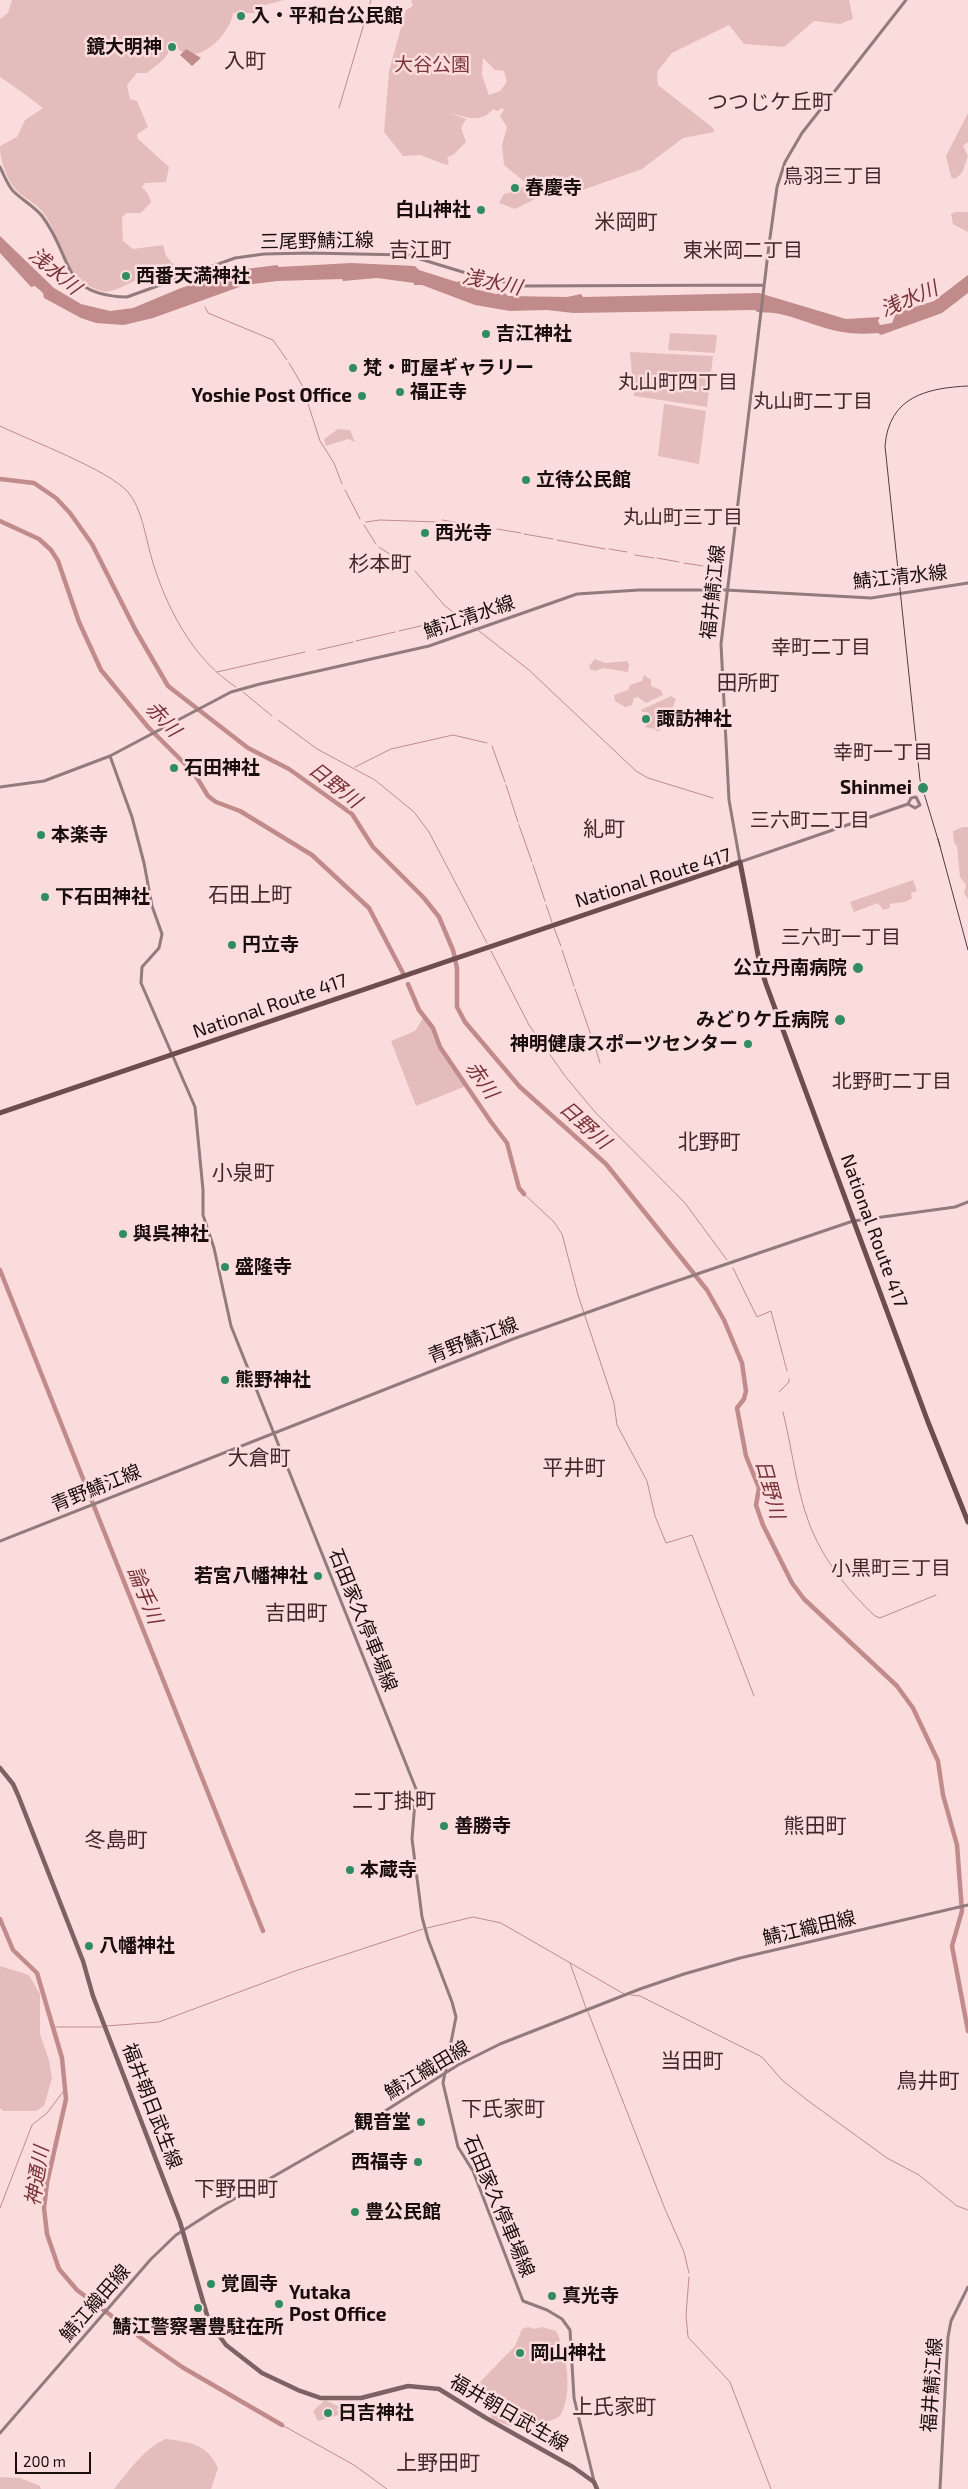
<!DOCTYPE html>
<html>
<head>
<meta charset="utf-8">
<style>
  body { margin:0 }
  #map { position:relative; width:968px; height:2489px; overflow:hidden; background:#fbdcdc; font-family:"Exo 2",sans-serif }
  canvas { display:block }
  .scale { position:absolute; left:15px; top:2452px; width:76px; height:22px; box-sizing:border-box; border:2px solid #190d0d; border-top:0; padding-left:6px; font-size:15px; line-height:18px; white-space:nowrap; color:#190d0d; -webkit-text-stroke:4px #fbdcdc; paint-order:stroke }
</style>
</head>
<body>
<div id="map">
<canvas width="968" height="2489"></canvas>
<div class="scale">200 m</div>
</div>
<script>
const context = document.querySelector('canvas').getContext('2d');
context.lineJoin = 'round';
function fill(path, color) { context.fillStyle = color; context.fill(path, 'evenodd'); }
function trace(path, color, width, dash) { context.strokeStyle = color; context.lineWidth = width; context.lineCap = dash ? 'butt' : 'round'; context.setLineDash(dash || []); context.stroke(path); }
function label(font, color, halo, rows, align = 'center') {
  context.font = font + ' "Exo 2","Noto Sans JP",sans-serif'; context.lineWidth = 5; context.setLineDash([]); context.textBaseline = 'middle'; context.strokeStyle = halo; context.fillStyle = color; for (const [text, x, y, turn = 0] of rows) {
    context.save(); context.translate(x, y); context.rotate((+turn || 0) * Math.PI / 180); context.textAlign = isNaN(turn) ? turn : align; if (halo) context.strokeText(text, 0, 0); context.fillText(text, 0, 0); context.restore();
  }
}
const green = new Path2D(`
  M12,0h272l-26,7 -4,6h-21c-3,23 -40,59 -59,31l-4,3c-1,11 -15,19 -23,26h-10l-10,12 3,14 7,2 11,26 -11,7 1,5 31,28 -3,15 -21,1 -3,4 6,7 3,8 -10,11h-14l-5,4 1,24 10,8 30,-4 3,11 13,14 -5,7 -8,3c-20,-16 -45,16 -65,11 -8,-2 -25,-12 -30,-18 -10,-13 -14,-39 -23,-53 -9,-17 -23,-20 -33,-31 -9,-11 -15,-30 -15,-43l17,-9 8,-17 18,-12c-14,-11 -28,-21 -43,-31v-58l8,-6z
  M411,0h438l4,19 -13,5 -26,-3 -30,26 -40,-3 -15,-19 -57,28 -15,19 1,13 55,43 1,4 -31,6 -41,31 -76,27 -21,-7 -8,9 -22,11 -16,-6 5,-9 12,-3 11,-7 -23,-19 -2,-20 5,-18 -7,-11 4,-6 -2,-2 -5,3 -4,-2c-12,15 -27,8 -43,4l16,6 -5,9 5,14 -13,13 -6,2 2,6 -2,2 -27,-10 -17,1 -19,-24 5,-61 17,-61 7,-4zM483,58l12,12 9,1 3,11 -7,9 -11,4 -7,-20z
  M968,113v29l-5,4 5,10 -6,17 -7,6 -4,-2 -5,-21z
  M956,212h12v20l-15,-8 -2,-10z
  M670,333l47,2 -2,18 -47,-3z
  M630,352l83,4 -6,51 -73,-11z
  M664,404l42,7 -7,53 -41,-8z
  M338,429l12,1 5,12 -7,-3 -22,7 -2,-7z
  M595,659l10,4 22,-2 2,3 -1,8 -25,-4 -8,3 -5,-2 -1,-3z
  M644,675l7,5v6l10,4 2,5 -17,8 -8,-6 -4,1 -2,7 -7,2 -10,-6 -1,-6 14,-5 2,-5 12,-4z
  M671,696l5,3 -4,10 4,6 -18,17 -3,-3 -10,-2 4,-5v-4l-4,-1 4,-5h-7l-1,-2z
  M963,827h5v72l-4,-6 2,-8 -6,-8 -3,-31 -3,-3 -1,-12z
  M913,880l4,11 -6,2 1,5c-7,6 -14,4 -22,6v4l-7,2 -5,-7 -24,9 -4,-10z
  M424,1017l11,18 3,12 28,39 -50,20 -25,-65 24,-10z
  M0,1966l29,9 11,19v40l9,26 3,18 -8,28 -8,5h-33l-3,-3z
  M528,2327l7,2 7,-2 14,4c11,21 18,66 3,86l-19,8 -11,-4 -19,5 -18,-7 -12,-37 35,-36 7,-17z
  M325,2400l15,7 -4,3 5,1 1,3 -24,7 -5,-10z
  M166,2439c24,3 41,5 52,29l-7,21h-97c14,-17 31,-42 52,-50z
  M0,2477l20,1 20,8 1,3h-41z`);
const water = new Path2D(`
  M186,49l15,9 -9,8 -12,-11z
  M0,236l54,52 27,16 29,7 23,-3 48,-20 57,-18 39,-5 2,2 72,-4 64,3 4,4 38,12 3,-1 15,8 21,5 9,-1 3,3 59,1 14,-3 2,3 176,-4 87,26 34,-2 -2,4 2,4 12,-2 4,-10 38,-12 34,-26v18l-26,20 -61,22 -3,-2c-44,4 -61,-10 -98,-19 -9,-2 -15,-1 -23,-2l-2,-2 -182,3 -26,-3 -37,1 -35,-6 -53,-20h-8v-2l-37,-5 -34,3 -1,-2 -65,2 -32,4 -92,33 -29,7 -28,-2 -15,-5 -37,-20 -1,-5 -8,-7 -4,1 -31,-34z`);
const stream = new Path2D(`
  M339,108l32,-108
  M205,307l3,6 65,27 14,20
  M289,363l13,22 18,56 14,22 8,21
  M0,426c31,15 107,43 128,66 14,17 17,43 23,64 14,49 41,103 85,131
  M345,490l15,29
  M442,520l24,4
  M366,522l14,-2 57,2
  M364,525l12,19
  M471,525l19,3
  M497,529l24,4
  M524,534l29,5
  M557,540l48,9
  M379,547l21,14
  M609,549l18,3
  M635,555l19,3
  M657,558l22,4
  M684,563l19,3
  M707,567l18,3
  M415,571l30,35 29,22
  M399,631l34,-8
  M479,631l50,39 107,101 12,7 65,20
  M356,641l39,-9
  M318,650l35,-8
  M217,672l88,-20
  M243,692l29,24
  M278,720l39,29 58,31 39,32 15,20 58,111
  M492,746l13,36
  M355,767l36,-18 62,-14 34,8
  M506,785l12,37
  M519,825l13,37
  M533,865l12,36
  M546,905l6,17
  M554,928l7,18
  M562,950l12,36
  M491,951l38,74 36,51 30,36 90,91 42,57
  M575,989l18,52
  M594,1043l6,20
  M524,1194l30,28 8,12 16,61 36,108 3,22 30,56 8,35 11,27 26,-8 62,161
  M733,1268l24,49 14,-6 16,60
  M779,1392l10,-10v-3
  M783,1412c9,36 13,76 26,111 13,35 39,68 66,93l5,2 56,-23
  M427,1928l46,-11 28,6 123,71
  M570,1963l16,45
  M631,1995l9,1 122,61 20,23 25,20 80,58 32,17 38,31 11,4
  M588,2012l77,197 19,43 5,21
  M106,2026l53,-4 139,-52 125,-41
  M54,2027h48
  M0,2208l32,-83 15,-12 19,-25
  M689,2277l-3,38 2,22 42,45 41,107
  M282,2425l72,40 33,24`);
const river = new Path2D(`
  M0,479l34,4 22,15 14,15 22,31 44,87 32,55 80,62 41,21 63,45 21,33 51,51 15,19 14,33 4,18v39l8,15 55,65 86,77 101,126 17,30 18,43 4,28 -2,8 -7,9 9,48 13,32 -3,17 7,20 29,58 12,16 93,87 16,22 25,53 5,34 14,50 5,66 -10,35 16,85
  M0,521l39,18 12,11 7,11 21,61 22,48 47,57 46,46 14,23 8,6 24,9 72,44 57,53 34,65
  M408,984l11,26 14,18 7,19 51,75 16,21 12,45 5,6
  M0,1270l263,661
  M0,1919l13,31 24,23 25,85 4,41 -19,84 -3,25 3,26 12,35 18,21 68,51 37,26 100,58`);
const secondary = new Path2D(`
  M906,0l-104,133 -17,29 -8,25 -8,58 -48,399 8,156 11,62 168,-58 7,4 5,-3 -4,-8 -5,1 -3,6
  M0,167c4,8 7,17 13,24 9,9 21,15 29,25 32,42 17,79 85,81l108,-39 29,-4 45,-1 98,2 59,18 55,13 243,-1
  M110,756l22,61 12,46 8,43 10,28 -3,14 -17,19 -1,16 54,124 8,83v25l11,33 17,78 185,463 -4,50 10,78 6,22 24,63 4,15 -13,66 15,64 15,24 50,130 24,9 15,9 8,11 4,68 20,83
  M0,787l44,-6 66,-25 121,-64 29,-8 169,-38 148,-52 62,-4h87l145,8 97,-15
  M0,1541l513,-202 143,-51 197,-67 102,-14 13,-5
  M0,2433l151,-174 25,-24 39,-25 143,-82 100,-63 42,-21 140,-55 44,-15 56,-16 228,-53
  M940,2489l8,-152 3,-16 17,-34`);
const primary = new Path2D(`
  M0,1768l13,16 5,11 65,166 10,35 87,226 29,100 17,23 36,28 36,17 23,8h40l47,-12 31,3 47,29 87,49 21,15 3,7`);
const highway = new Path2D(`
  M0,1113l740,-251 20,103 6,19 162,438 40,100`);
const tram = new Path2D(`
  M938,839l30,111
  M940,846l-20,-66 -35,-334c4,-49 41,-58 83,-60`);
const markers = [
  [241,16,5,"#328c62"],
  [172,47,5,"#328c62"],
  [515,188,5,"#328c62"],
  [481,210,5,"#328c62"],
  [126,276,5,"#328c62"],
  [486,334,5,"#328c62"],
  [353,368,5,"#328c62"],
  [400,392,5,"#328c62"],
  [362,396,5,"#328c62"],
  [526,480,5,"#328c62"],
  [425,533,5,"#328c62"],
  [646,719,5,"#328c62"],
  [174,768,5,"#328c62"],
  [923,788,6,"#328c62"],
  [41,835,5,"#328c62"],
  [45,897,5,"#328c62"],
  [232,945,5,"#328c62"],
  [858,968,6,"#328c62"],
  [840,1020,6,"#328c62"],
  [748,1044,5,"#328c62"],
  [123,1234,5,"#328c62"],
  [225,1267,5,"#328c62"],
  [225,1380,5,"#328c62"],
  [318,1576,5,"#328c62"],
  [444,1826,5,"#328c62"],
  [350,1870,5,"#328c62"],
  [89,1946,5,"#328c62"],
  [421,2122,5,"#328c62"],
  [418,2162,5,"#328c62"],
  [355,2212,5,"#328c62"],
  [211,2284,5,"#328c62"],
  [552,2296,5,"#328c62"],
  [279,2304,5,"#328c62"],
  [198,2308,5,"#328c62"],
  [520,2353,5,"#328c62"],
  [328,2413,5,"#328c62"]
];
const poiNames = [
  ["入・平和台公民館",251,16],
  ["鏡大明神",162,47,"right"],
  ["春慶寺",525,188],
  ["白山神社",471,210,"right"],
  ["西番天満神社",136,276],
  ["吉江神社",496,334],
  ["梵・町屋ギャラリー",363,368],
  ["福正寺",410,392],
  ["Yoshie Post Office",352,396,"right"],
  ["立待公民館",536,480],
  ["西光寺",435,533],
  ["諏訪神社",656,719],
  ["石田神社",184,768],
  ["Shinmei",912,788,"right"],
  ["本楽寺",51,835],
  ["下石田神社",55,897],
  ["円立寺",242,945],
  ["公立丹南病院",847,968,"right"],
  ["みどりケ丘病院",829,1020,"right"],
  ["神明健康スポーツセンター",738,1044,"right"],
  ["與呉神社",133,1234],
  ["盛隆寺",235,1267],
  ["熊野神社",235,1380],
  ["若宮八幡神社",308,1576,"right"],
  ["善勝寺",454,1826],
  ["本蔵寺",360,1870],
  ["八幡神社",99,1946],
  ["観音堂",411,2122,"right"],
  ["西福寺",408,2162,"right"],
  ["豊公民館",365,2212],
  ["覚圓寺",221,2284],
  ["Yutaka",289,2293],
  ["Post Office",289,2315],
  ["真光寺",562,2296],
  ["鯖江警察署豊駐在所",198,2327,"center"],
  ["岡山神社",530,2353],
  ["日吉神社",338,2413]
];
const parkNames = [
  ["大谷公園",432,65]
];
const streetNames = [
  ["三尾野鯖江線",317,241,-1],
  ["鯖江清水線",900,577,-6],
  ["福井鯖江線",713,592,-84],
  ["鯖江清水線",469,617,-19],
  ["National Route 417",653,878,-17],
  ["National Route 417",270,1006,-19],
  ["National Route 417",874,1231,70],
  ["青野鯖江線",473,1340,-21],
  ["青野鯖江線",96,1488,-22],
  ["石田家久停車場線",363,1620,68],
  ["鯖江織田線",809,1928,-13],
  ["鯖江織田線",427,2070,-31],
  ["福井朝日武生線",152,2106,69],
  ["石田家久停車場線",499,2206,67],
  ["鯖江織田線",95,2303,-49],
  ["福井鯖江線",932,2385,-86],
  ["福井朝日武生線",509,2413,30]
];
const neighbourhoodNames = [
  ["鳥羽三丁目",833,176],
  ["東米岡二丁目",743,250],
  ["丸山町四丁目",678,382],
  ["丸山町二丁目",813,401],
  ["丸山町三丁目",683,517],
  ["幸町二丁目",821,647],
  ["幸町一丁目",883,752],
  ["三六町二丁目",810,820],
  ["三六町一丁目",841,937],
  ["北野町二丁目",892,1081],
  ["小黒町三丁目",891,1568]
];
const waterNames = [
  ["浅水川",55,271,40],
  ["浅水川",492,282,12],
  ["浅水川",909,299,-23],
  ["赤川",163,719,47],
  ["日野川",335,785,38],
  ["赤川",482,1080,55],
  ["日野川",585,1125,42],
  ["日野川",770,1489,75],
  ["論手川",145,1595,68],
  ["神通川",37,2176,-81]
];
const quarterNames = [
  ["入町",245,61],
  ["つつじケ丘町",770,102],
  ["米岡町",626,222],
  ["吉江町",420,250],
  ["杉本町",380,564],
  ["田所町",748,683],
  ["糺町",604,829],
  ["石田上町",250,895],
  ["北野町",709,1142],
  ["小泉町",243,1173],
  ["大倉町",259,1458],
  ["平井町",574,1468],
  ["吉田町",296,1613],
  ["二丁掛町",394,1801],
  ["熊田町",815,1826],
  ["冬島町",116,1840],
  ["当田町",692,2061],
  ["鳥井町",928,2081],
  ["下氏家町",503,2109],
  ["下野田町",236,2189],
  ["上氏家町",614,2407],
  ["上野田町",438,2463]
];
fill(green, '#e4bcbc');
fill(water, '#c18b8c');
trace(stream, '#c18b8c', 1);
trace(river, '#c18b8c', 4.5);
trace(secondary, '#927b7b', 3);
trace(primary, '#7e6263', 4.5);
trace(highway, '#6d4d4e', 5);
trace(tram, '#4e3e3e', 1);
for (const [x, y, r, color] of markers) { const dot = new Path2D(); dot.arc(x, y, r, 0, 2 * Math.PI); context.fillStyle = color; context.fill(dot); trace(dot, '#fbdcdc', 2); }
label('bold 19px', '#190d0d', '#fbdcdc', poiNames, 'left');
label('19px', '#7c373c', '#fbdcdc', parkNames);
label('19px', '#190d0d', '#fbdcdc', streetNames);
label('20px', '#442829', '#fbdcdc', neighbourhoodNames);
label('italic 20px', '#773238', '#fbdcdc', waterNames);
label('21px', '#442829', '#fbdcdc', quarterNames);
</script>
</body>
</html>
